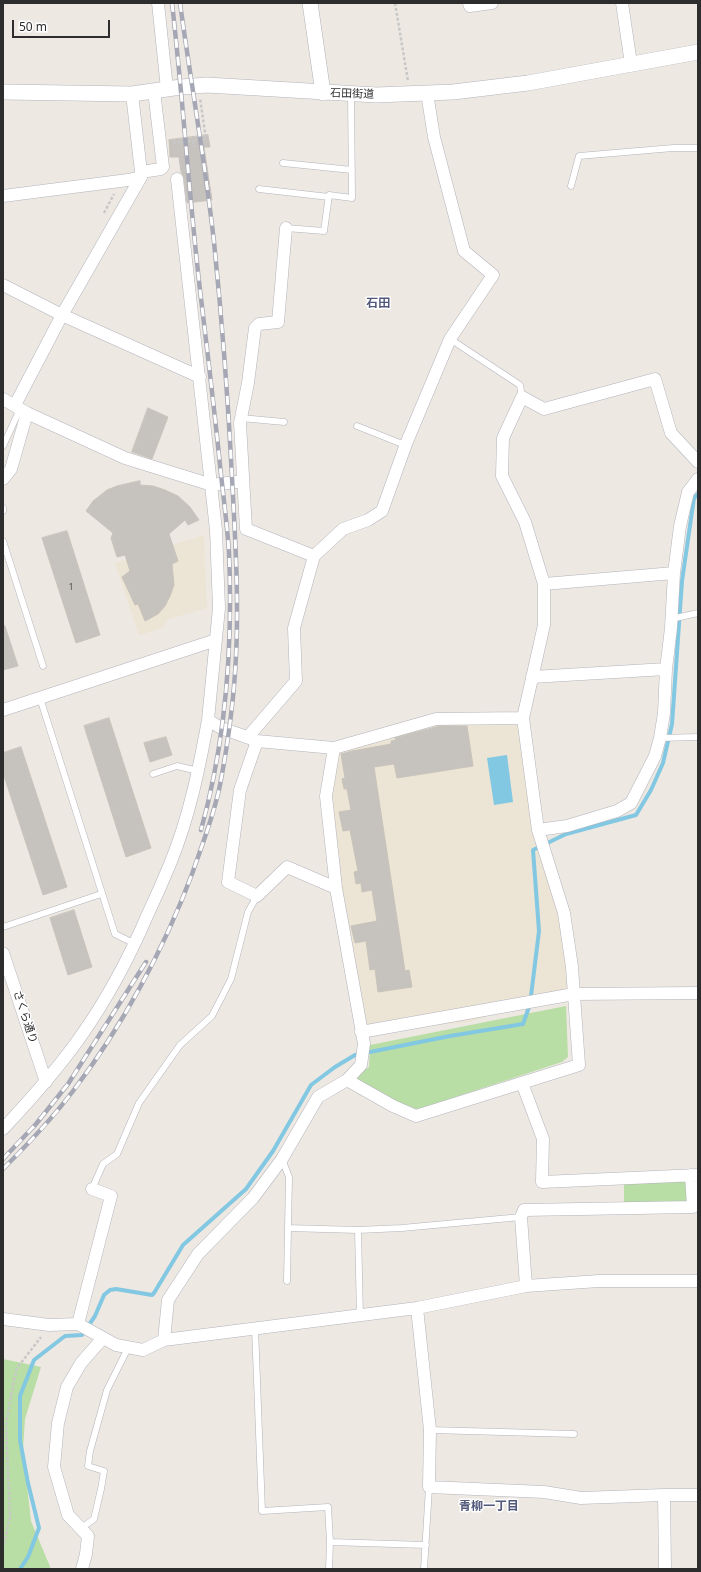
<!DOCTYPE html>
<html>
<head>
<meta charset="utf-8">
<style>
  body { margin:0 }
  #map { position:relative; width:701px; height:1572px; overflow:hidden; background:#ede8e2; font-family:"Noto Sans",sans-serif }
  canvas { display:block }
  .frame { position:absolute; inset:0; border:4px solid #2d2d2d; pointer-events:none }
  .scale { position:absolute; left:12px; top:20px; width:98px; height:18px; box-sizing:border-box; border:2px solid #2d2d2d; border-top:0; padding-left:5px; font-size:12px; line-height:14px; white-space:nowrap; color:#2d2d2d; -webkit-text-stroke:3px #fff; paint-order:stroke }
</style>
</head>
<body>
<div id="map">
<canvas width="701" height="1572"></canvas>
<div class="frame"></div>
<div class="scale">50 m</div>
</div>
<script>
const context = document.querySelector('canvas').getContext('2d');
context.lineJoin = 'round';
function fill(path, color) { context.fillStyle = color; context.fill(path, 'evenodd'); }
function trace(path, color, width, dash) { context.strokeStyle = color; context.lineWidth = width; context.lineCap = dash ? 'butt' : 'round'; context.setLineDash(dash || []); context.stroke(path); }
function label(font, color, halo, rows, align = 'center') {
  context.font = font + ' "Noto Sans","Noto Sans JP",sans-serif'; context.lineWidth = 3; context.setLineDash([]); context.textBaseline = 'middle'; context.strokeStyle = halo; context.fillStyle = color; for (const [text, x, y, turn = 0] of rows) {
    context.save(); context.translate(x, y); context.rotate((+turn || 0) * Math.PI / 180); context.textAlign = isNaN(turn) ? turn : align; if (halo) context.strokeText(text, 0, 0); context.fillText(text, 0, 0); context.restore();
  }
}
const education = new Path2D(`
  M204,535l3,73 -39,11 -5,9 -24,7 -24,-72z
  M523,718l15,112 26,83 10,81 -53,11 -51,17 -109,10 -35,-236 8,-48 102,-29z`);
const green = new Path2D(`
  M566,1006l2,51 -6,5 -140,46 -8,2 -61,-31 16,-12 1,-22z
  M688,1181l2,20 -66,3v-21z
  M3,1359l38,8 -16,52 -2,30 8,72 20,48h-48z`);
const water = new Path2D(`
  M507,755l6,47 -19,3 -7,-47z`);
const stream = new Path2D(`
  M20,1569l8,-12 11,-29 -11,-45 -8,-43v-44l14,-36 31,-24 17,-1 13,-19 9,-21 6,-5 6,-1 36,6 2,-2 29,-48 63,-56 27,-38 38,-66 24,-18 20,-12 95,-19 73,-12 7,-20 9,-73 -6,-81 33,-16 70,-19 15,-25 12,-27 9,-39 10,-143 12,-83 4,-4`);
const building = new Path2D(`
  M208,135l2,12h-6l8,53 -25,3 -3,-25 -3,-6 -2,-15h-9l-1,-17z
  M148,408l20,9 -16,42 -20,-7z
  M140,481v4l13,1 12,4 13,6 12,11 9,13 -11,5 -3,-5 -16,14 9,27 -6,3 2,21 -4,11 -5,10 -7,8 -13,7 -7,-17 -3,1 -13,-28 8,-6 -5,-16 -8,2 -6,-19 2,-5 -27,-22 7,-10 14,-11 10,-4z
  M67,531l33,104 -24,8 -34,-105z
  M5,626l13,40 -15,4v-43z
  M109,718l42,130 -25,9 -42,-131z
  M440,726h27l6,40 -76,12 -3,-14 -20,3 31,204 4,-1 3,17 -34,5 -3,-23 -5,1 -4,-29 -11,2 -4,-17 26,-5 -5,-31 -10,2 -1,-9 -5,1 -2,-12 4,-1 -8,-41 -7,1 -4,-19 12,-2 -4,-21h-3l-2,-10 3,-1 -4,-24 11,-3 39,-7v-3l5,-1 -1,-2z
  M166,737l6,18 -22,7 -6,-19z
  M21,747l46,140 -24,8 -40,-122v-20z
  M74,910l18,57 -24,8 -18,-57z`);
const path = new Path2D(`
  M395,3l13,78
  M193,141l1,6
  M173,143l33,-4 -6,-41
  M104,213l10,-19
  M3,1549l7,-33 -4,-91 7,-40 4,-17 24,-31`);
const service = new Path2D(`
  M283,163l69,7
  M571,186l8,-30 94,-8h25
  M259,189l70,8
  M286,228l38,3 5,-36 23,3 -1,-104
  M450,339l70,46 2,12
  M241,418l43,4
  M357,426l48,19
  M3,446l17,-37
  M3,508v3
  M3,541l40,125
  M671,619l27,-6
  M40,698l75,236 20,10
  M660,738l38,-1
  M153,774l24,-8 21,5
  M3,927l98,-33
  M282,1159l7,18 -2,104
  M92,1189l11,-25 14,-10 22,-51 41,-58 32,-29 19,-37 17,-67 9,-16
  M288,1228l70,2 44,-2 119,-11
  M358,1230l2,86
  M255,1328l7,183 66,-4 2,35 -1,27
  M430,1430l144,4
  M80,1529l14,-10 7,-30 3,-18 -16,-5 2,-15 17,-61 21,-42
  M330,1542l96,3
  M424,1569l5,-82`);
const minor = new Path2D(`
  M158,3l9,86
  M469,3l1,3 22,-3
  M622,3l9,61
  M132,94l9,78 20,-3 2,-2 -9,-76
  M177,179l39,351 3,78 -11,112
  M3,196l125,-16 13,-3
  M286,228l-8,94 -19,2 -4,4 -7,55 -8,40 6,106 68,27
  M3,285l59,30 138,62
  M3,399l24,14 98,45 87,27 31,-4
  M15,405l47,-90 79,-138v-5
  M3,479l8,-10 16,-56
  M544,584l130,-11
  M532,677l134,-8
  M3,710l213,-70
  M523,718l21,-93v-41l-19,-62 -23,-46 1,-38 19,-41 22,12 111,-30 16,54 27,29
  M248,737l48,-56 -2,-53 20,-72 29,-27 25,-9 14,-9 24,-67 44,-105 43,-64 -29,-24 -30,-114 -7,-44
  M538,830l29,-4 50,-15 14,-8 24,-47 5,-18 4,-25 2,-44 5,-41 3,-55 6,-47 8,-34 10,-13
  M336,888l-49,-21 -30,29 -29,-14 12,-92 17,-49 77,7 -8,48 10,92 28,156 -3,21 -14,15
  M3,953l43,129
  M361,1032l213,-38 124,-1
  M522,1083l21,56 -1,43 156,-7
  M3,1129c28,-30 55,-60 78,-93 26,-37 48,-78 66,-120 8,-17 16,-35 23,-52 19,-46 29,-95 38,-144l13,8 34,12
  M526,1286l-5,-69 3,-7 169,-3 -2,-32
  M417,1308l13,122 -1,57 115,5 37,6 83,-3 1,74
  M3,1319l46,6 29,-1 33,-128 -19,-7
  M78,1324l38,21 27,5 21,-10 4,-40 30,-46 55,-56 29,-39 36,-62 29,-17 46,26 23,10 163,-51 -7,-98 -8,-54 -26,-83 -15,-112 -87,1 -102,29
  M164,1340l253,-32 109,-22 73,-5h99
  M664,1495h34
  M82,1569l4,-15 2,-18 -20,-21 -14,-48 4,-44 9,-36 14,-24 22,-25`);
const tertiary = new Path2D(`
  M310,3l13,90
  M3,92l129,2 49,-7 26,-2 169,10 77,-3 75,-9 170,-31`);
const rail = new Path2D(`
  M172,3c11,96 17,192 28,287 7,58 14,116 20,175 3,29 7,58 9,87 4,93 -3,188 -28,278
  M3,1159l33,-35 32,-40 78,-122
  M3,1169c25,-25 49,-50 70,-78 49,-64 91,-142 119,-217 10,-29 22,-59 28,-89 8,-42 14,-85 16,-129 3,-59 -1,-120 -4,-179 -4,-79 -10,-157 -18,-235 -9,-80 -23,-159 -34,-239`);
const numberNames = [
  ["1",71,587]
];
const streetNames = [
  ["石田街道",352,94,2],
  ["さくら通り",25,1017,72]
];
const neighbourhoodNames = [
  ["石田",378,304],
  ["青柳一丁目",489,1507]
];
fill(education, '#ece4d4');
fill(green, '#b8dda5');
fill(water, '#82c8e2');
trace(stream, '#82c8e2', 4);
fill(building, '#c6c2bd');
trace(building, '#c9c4bb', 1);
trace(service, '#b2b3bc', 7);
trace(minor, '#b2b3bc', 13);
trace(tertiary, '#b2b3bc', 16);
trace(path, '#c8c8c8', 2.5, [3, 2]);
trace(service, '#fff', 6);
trace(minor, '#fff', 12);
trace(tertiary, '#fff', 15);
trace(rail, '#a5a7b5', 4.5);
trace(rail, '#fff', 3, [9]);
label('9px', '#535251', null, numberNames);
label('11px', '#2d2d2d', '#fff', streetNames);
label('bold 12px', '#52597a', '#fff', neighbourhoodNames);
</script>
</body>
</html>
